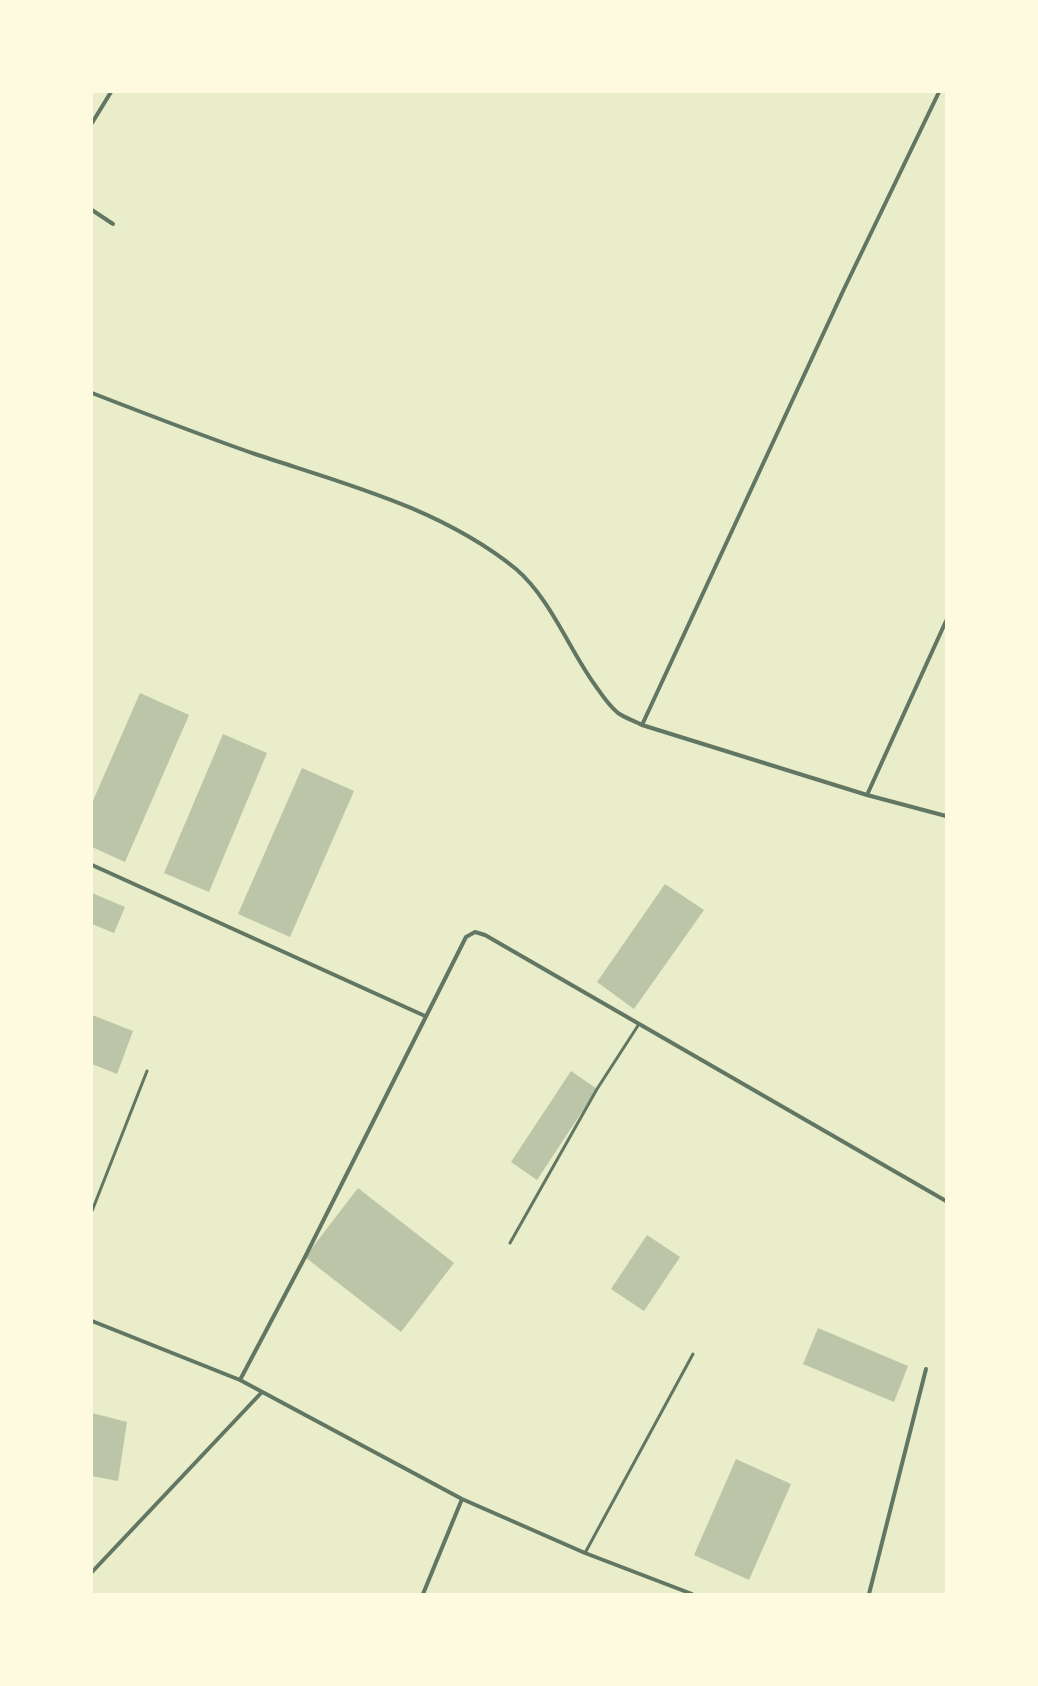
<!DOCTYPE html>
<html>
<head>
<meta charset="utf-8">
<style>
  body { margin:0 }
  #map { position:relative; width:1038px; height:1686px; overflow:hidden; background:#e9edc9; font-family:"Zilla Slab",serif }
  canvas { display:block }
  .frame { position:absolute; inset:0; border:93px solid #fefae0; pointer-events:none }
</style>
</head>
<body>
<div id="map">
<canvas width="1038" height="1686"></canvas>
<div class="frame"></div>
</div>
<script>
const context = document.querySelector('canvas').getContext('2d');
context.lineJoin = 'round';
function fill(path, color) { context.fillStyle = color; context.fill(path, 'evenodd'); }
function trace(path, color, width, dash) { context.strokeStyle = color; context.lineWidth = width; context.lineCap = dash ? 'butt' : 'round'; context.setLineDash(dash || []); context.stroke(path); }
const building = new Path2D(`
  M140,693l49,22 -64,147 -33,-15v-44z
  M223,734l44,19 -58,139 -45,-19z
  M302,768l52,23 -64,146 -52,-23z
  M665,884l39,26 -70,99 -37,-27z
  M92,893l33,14 -11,26 -22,-9z
  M92,1015l41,16 -16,43 -25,-10z
  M571,1071l26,18 -60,91 -26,-18z
  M358,1188l96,75 -53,69 -96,-75z
  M647,1235l33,22 -36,54 -33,-22z
  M818,1328l90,38 -14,36 -91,-38z
  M92,1413l35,9 -9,59 -26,-5z
  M736,1459l55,25 -42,96 -55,-25z`);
const service = new Path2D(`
  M92,1211l55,-140
  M510,1243l87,-154 42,-65
  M585,1553l108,-199`);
const minor = new Path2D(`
  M92,123l19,-31
  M92,210l21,14
  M92,393c54,21 108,42 163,61 90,30 186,54 261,115 34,29 53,80 79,116 7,10 13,20 23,28 7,5 17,8 24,12l225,70 79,21
  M642,725l202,-436 95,-197
  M867,795l79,-174
  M92,865l333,151
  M92,1321l148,59 222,119 123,54 107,41
  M240,1380l65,-123 161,-320 9,-5 10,3 461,266
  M92,1572l170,-180
  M423,1594l39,-95
  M869,1594l57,-225`);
fill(building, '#bcc5a7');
trace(service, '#617663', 3);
trace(minor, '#617663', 4);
</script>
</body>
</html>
